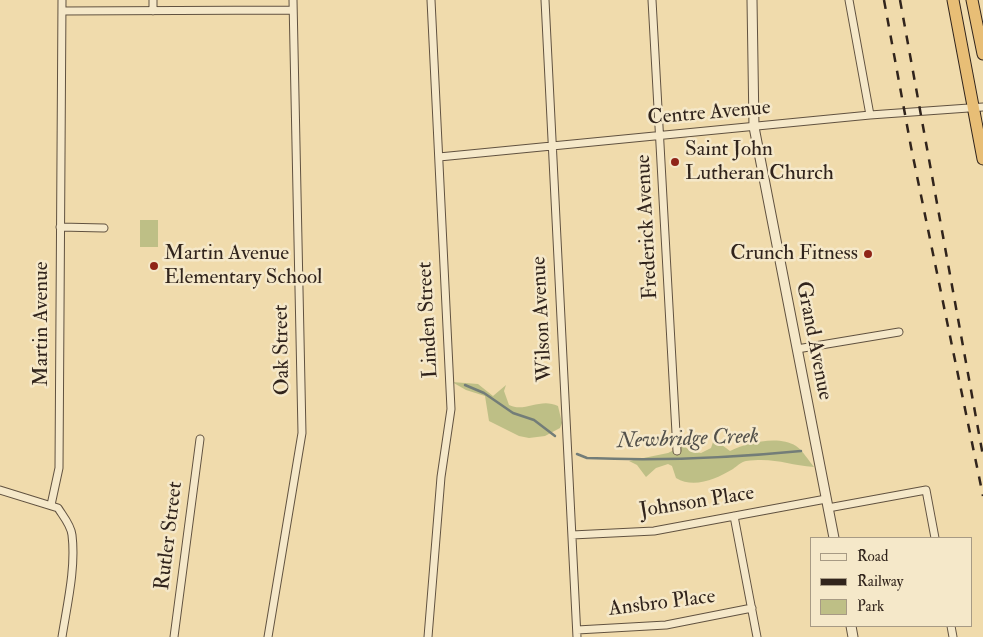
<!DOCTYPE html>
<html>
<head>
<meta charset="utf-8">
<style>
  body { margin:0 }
  #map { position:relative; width:983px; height:637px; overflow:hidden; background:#f0dbac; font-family:"IM FELL Double Pica",serif }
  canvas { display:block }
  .legend { position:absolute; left:810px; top:537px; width:162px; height:90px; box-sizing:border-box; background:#f5e8c9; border:1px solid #a79a84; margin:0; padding:6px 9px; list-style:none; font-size:15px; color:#31241c }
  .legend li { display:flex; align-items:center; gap:10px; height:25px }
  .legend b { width:25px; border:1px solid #a79a84 }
</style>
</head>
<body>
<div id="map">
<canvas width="983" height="637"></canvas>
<ul class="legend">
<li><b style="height:6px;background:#f5e8c9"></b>Road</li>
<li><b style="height:6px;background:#31241c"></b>Railway</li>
<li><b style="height:14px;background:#bebf86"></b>Park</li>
</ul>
</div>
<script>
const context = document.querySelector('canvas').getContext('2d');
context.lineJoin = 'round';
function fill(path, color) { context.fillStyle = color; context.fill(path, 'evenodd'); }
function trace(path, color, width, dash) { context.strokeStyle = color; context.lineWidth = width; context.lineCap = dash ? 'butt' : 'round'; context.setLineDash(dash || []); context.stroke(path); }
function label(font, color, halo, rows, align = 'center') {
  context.font = font + ' "IM FELL Double Pica",serif'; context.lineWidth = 5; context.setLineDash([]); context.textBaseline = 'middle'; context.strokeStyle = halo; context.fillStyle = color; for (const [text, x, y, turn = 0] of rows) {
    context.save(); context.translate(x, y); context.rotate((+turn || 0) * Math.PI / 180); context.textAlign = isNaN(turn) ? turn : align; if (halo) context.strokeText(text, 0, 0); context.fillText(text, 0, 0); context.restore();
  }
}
const green = new Path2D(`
  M140,220h18v27h-18z
  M452,382l26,2 15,12 13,-11 -2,6 5,14c16,8 31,-8 49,1l4,17 -2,5 -15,8 -16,2 -10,-2 -30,-15 -4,-25 -19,-6z
  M714,439l16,12c17,-8 48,-16 66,-5 7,5 13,15 18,21 -26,-2 -39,-10 -68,-6 -5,1 -9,5 -13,8 -17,10 -39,20 -57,9l-4,-12 -4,-2 -12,4 -10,9 -9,-12 -8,-4 39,-8 6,-3 5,-7 12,8 10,2 10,-5z`);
const stream = new Path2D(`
  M465,385l19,8 29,20 21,7 21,16
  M577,454l10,4c72,3 143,0 214,-7`);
const minor = new Path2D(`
  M153,0v11
  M545,0l32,637
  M652,0l25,451
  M849,0l21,115
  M62,11l231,-1
  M439,157l431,-42 113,-8
  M60,227l44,1
  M797,349l102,-17
  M0,490l58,18c5,8 13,17 14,27 4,33 -5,70 -10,102
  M51,505l8,-37 3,-468
  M828,508l98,-18 9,48
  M734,516l23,121
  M572,535l82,-4 172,-32
  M951,626l2,11
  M577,630l89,-5 86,-17
  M174,637l26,-198
  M268,637l34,-204 -9,-433
  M428,637l13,-160 10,-68 -20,-409`);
const tertiary = new Path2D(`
  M752,0l2,127 80,411
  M851,626l2,11`);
const trunk = new Path2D(`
  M953,0l30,159
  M972,0l11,54`);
const rail = new Path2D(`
  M884,0l27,147 72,349
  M900,0l83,456`);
const markers = [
  [675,162,5,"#8f2418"],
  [868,254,5,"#8f2418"],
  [154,266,5,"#8f2418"]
];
const streetNames = [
  ["Centre Avenue",709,114,-5],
  ["Frederick Avenue",648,227,-93],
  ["Wilson Avenue",543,319,-93],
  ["Linden Street",429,320,-93],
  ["Martin Avenue",42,324,-90],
  ["Grand Avenue",813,341,79],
  ["Oak Street",283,350,-91],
  ["Johnson Place",697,503,-9],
  ["Rutler Street",170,536,-83],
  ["Ansbro Place",662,604,-7]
];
const poiNames = [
  ["Saint John",685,150],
  ["Lutheran Church",685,174],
  ["Martin Avenue",164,254],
  ["Elementary School",164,278],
  ["Crunch Fitness",858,254,"right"]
];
const waterNames = [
  ["Newbridge Creek",688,440,-2]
];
fill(green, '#bebf86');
trace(stream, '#737d78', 2.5);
trace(minor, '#615240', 9);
trace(tertiary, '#615240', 11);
trace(trunk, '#31241c', 13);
trace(minor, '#f5e8c9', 7);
trace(tertiary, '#f5e8c9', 9);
trace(trunk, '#e8be76', 11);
trace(rail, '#31241c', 2.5, [9, 9]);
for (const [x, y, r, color] of markers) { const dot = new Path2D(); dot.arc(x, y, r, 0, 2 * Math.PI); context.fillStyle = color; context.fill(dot); trace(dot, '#f5e8c9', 2); }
label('21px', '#31241c', '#f5e8c9', streetNames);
label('21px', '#31241c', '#f5e8c9', poiNames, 'left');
label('italic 22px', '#52504a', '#f5e8c9', waterNames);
</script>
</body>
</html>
